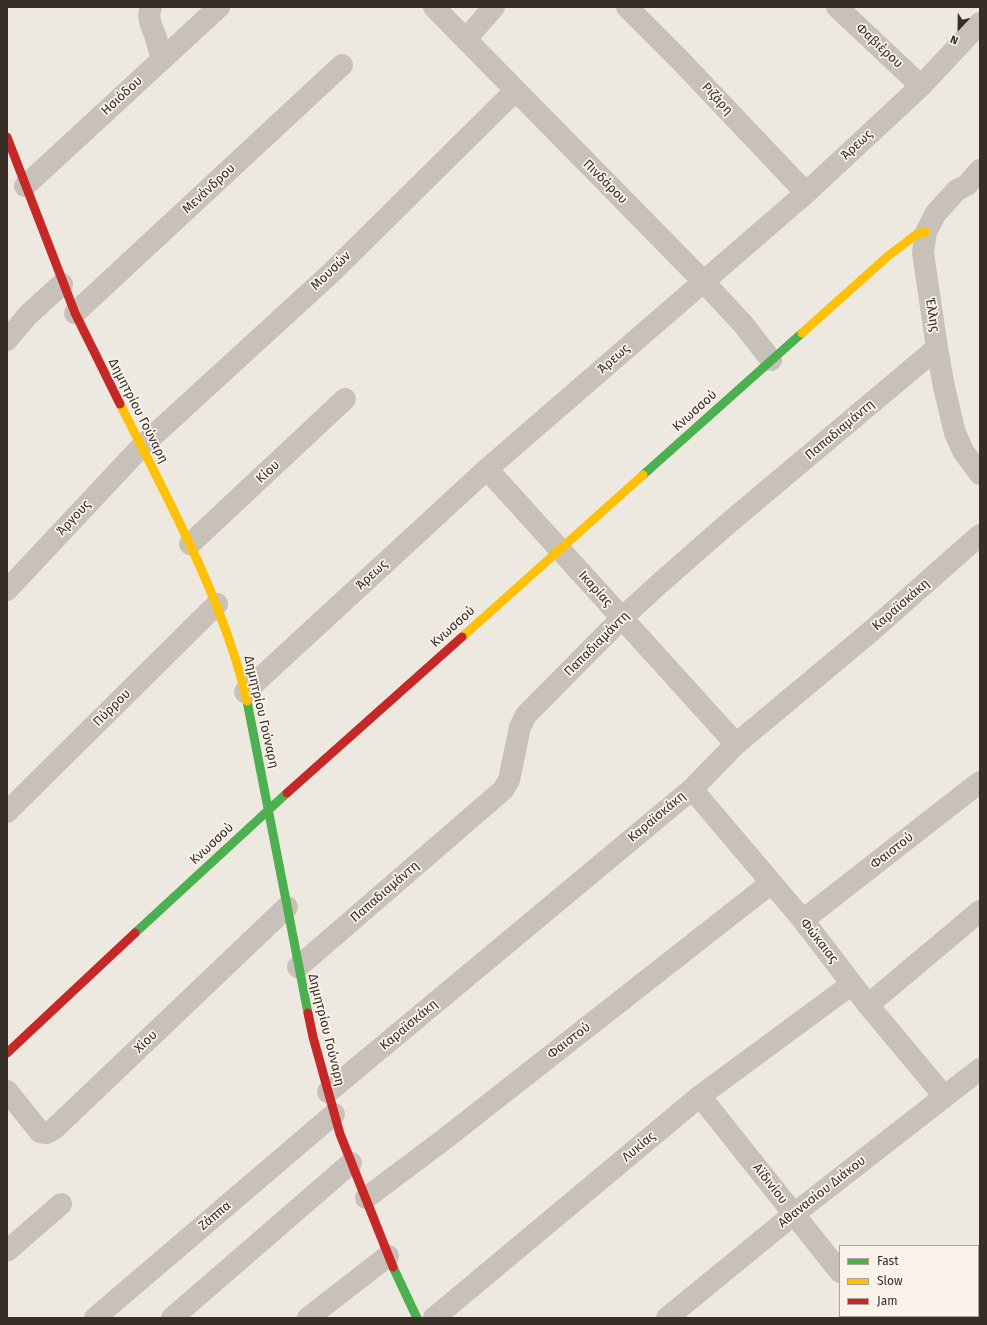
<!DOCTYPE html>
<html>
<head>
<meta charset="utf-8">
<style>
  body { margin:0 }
  #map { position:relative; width:987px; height:1325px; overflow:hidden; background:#ede9e1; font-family:"Fira Sans",sans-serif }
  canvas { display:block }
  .frame { position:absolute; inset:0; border:8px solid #372e28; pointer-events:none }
  .legend { position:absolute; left:839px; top:1245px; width:140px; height:72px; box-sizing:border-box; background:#faf3e9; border:1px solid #aca49c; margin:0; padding:5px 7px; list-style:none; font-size:12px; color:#372e28 }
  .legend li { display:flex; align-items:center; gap:8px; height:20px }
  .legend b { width:20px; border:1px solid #aca49c }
  .north { position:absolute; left:939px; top:8px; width:40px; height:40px; -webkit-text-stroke:3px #faf3e9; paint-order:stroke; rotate:202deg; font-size:11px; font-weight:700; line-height:16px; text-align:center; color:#372e28 }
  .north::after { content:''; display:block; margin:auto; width:14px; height:18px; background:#372e28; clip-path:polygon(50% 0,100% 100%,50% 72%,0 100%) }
</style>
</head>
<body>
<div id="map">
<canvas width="987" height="1325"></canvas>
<div class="frame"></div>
<ul class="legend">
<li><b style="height:5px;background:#4caf50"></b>Fast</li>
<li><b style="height:5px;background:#ffc107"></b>Slow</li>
<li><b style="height:5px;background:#c62828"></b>Jam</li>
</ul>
<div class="north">N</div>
</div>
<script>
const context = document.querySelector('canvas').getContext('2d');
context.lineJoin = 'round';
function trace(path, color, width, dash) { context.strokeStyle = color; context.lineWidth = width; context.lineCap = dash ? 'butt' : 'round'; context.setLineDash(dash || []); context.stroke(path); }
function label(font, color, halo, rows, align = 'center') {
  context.font = font + ' "Fira Sans",sans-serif'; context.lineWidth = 3.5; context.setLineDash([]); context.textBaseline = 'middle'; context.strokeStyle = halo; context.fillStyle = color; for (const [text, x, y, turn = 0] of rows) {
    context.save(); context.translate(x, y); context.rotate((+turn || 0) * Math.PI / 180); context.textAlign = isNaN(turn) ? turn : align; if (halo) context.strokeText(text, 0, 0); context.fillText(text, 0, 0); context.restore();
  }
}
const street = new Path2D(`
  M151,7c-5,11 2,21 5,31 2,7 4,15 6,22
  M434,7l269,274 40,43 28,36
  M627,7l53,53 126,133
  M837,7l84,79
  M466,39l28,-32
  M980,170l-13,15 -10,5 -21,23 -10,19 -3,21 14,95 7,39 11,46 8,18 17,23
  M25,186l194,-179
  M75,313l267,-248
  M7,340l21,-25 34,-31
  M487,469l249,275
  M190,544l155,-145
  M7,590l135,-144 189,-173 184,-182
  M245,692l242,-223 319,-276 115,-107 59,-63
  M692,789l111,131 65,85 76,91
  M7,812l210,-208
  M803,920l177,-138
  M298,967l205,-177 6,-10 11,-53 6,-12 96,-97 37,-34 72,-63 206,-173
  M868,1005l112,-94
  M7,1091l33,41 7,1 7,-4 233,-222
  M328,1092l364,-303 44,-45 133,-111 111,-98
  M700,1096l140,176
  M366,1198l76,-57 329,-258
  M7,1251l54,-47
  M978,1293l2,-2
  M875,1316l2,2
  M95,1318l239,-204
  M172,1318l179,-155
  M308,1318l80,-62
  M434,1318l266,-222 152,-112
  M667,1318l127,-104 186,-145
  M946,1318l3,-2`);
const fast = new Path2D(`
  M643,475l159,-142
  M247,701l61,312
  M135,933l152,-140
  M393,1267l24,51`);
const slow = new Path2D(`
  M802,333l86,-77 29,-22 9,-2
  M120,404c47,94 103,194 127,297
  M462,637l181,-162`);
const jam = new Path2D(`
  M7,137l68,176 45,91
  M287,793l175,-156
  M308,1013l5,24 27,97 53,133
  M7,1053l128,-120`);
const streetNames = [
  ["Φαβιέρου",879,46,43],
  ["Ησιόδου",122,96,-43],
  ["Ριζάρη",717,99,47],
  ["Άρεως",857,145,-43],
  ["Πινδάρου",605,182,45],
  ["Μενάνδρου",209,189,-43],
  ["Μουσών",331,271,-44],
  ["Έλλης",932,315,81],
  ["Άρεως",614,359,-41],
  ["Δημητρίου Γούναρη",138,411,63],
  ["Κνωσσού",695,411,-42],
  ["Παπαδιαμάντη",840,430,-40],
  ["Κίου",268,472,-43],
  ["Άργους",74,518,-47],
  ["Άρεως",372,575,-43],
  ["Ικαρίας",595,589,48],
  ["Καραϊσκάκη",901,605,-41],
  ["Κνωσσού",453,627,-42],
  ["Παπαδιαμάντη",597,644,-45],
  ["Πύρρου",112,708,-45],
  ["Δημητρίου Γούναρη",261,712,77],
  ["Καραϊσκάκη",657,817,-40],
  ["Κνωσσού",212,844,-43],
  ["Φαιστού",892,851,-38],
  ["Παπαδιαμάντη",385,892,-41],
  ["Φώκαιας",819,941,52],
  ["Καραϊσκάκη",409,1025,-40],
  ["Δημητρίου Γούναρη",326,1030,76],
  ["Φαιστού",569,1041,-38],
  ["Χίου",146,1042,-44],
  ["Λυκίας",639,1147,-40],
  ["Αϊδινίου",770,1184,52],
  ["Αθανασίου Διάκου",822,1192,-38],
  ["Ζάππα",215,1216,-40]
];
trace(street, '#c7c1ba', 22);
trace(fast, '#4caf50', 9);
trace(slow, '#ffc107', 9);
trace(jam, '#c62828', 9);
label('13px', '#372e28', '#faf3e9', streetNames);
</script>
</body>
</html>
